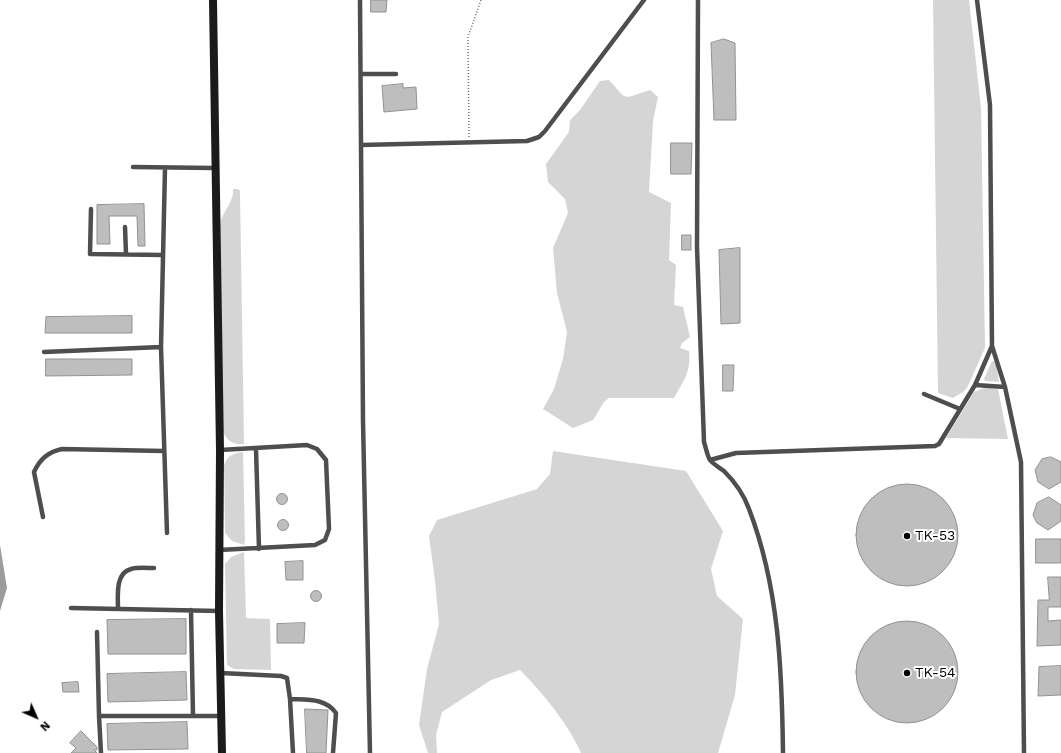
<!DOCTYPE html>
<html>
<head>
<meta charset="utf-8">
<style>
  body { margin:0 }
  #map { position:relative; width:1061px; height:753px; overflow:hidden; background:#fff; font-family:"Work Sans",sans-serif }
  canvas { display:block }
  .north { position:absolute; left:16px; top:697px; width:40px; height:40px; -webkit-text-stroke:3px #fff; paint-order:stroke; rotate:135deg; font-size:11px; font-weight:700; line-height:16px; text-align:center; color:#000 }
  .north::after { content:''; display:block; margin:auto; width:14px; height:18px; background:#000; clip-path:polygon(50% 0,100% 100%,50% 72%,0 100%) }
</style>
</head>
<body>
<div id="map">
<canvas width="1061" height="753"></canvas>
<div class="north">N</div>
</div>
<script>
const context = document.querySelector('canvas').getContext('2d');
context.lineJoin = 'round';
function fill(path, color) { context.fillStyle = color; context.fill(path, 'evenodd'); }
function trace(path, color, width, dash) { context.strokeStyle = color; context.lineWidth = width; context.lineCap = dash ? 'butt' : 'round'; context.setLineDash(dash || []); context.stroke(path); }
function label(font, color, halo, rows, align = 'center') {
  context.font = font + ' "Work Sans",sans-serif'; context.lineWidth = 4; context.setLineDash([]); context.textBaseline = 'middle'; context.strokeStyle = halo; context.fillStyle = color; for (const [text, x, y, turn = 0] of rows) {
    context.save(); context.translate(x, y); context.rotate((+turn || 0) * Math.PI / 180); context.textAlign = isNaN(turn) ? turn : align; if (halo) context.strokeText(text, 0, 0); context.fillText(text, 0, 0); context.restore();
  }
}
const green = new Path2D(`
  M933,0h36l12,108 4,240 -18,40 -4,4 -10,6 -15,-5z
  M609,80c20,22 12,19 41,10l8,7 -5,24 -4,71 22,11 -2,57 7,5 -2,40 9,2 7,30 -8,6 -2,5 9,3c2,21 -5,29 -15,47h-65l-5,4 -11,18 -20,8 -30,-19 11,-20 9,-30 4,-27 -10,-39 -4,-45 15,-35 -3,-14 -17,-17 -2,-18 23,-32 1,-12 10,-10 20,-29z
  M233,189h5l2,2 4,253c-10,1 -18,-3 -21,-13l-3,-206c2,-14 14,-22 13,-36z
  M992,361l4,1 3,20 -14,-1 -1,-2z
  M986,387l12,2 10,50 -62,-1 28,-46z
  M553,451l133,20 37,60 -12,38 6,27 26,23 -8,76 -17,58h-137c-12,-28 -39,-61 -61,-83l-29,10 -49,32 -6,23 1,18h-9l-9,-28 8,-56 12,-45 -4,-43 -6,-45 8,-16 100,-31 13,-15z
  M243,452l2,89 -1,4 -12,-4 -7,-8 -1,-68c3,-9 9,-12 19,-13z
  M244,552l2,66 24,1 1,51 -37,-1 -7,-4 -2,-101 6,-7z`);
const water = new Path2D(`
  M0,545l7,43 -7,23z`);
const building = new Path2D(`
  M371,0h16l-1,12h-15z
  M724,39l11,4 1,77h-22l-3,-77z
  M403,84v4l13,-1 1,22 -33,3 -2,-26z
  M671,143h21l-1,31h-20z
  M144,204l1,42h-7l-1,-30h-28l1,28h-13v-39z
  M682,235h9v15h-9z
  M740,248v75l-19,1 -2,-74z
  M132,316v17h-87l1,-16z
  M46,359h86v16l-86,1z
  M723,365h11l-1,26h-10z
  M1051,457l10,5v20l-12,7 -11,-7 -3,-12 7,-11z
  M856 535a51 51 0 1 1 102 0a51 51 0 1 1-102 0Z
  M276.5 499a5.5 5.5 0 1 1 11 0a5.5 5.5 0 1 1-11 0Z
  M1049,497l12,8v16l-13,9 -11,-7 -4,-8 4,-12z
  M277.5 525a5.5 5.5 0 1 1 11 0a5.5 5.5 0 1 1-11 0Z
  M1036,539h25v24h-25z
  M303,561v19h-17l-1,-18z
  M1048,577h13v30h-13v14l13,-1v25l-24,1 1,-46h11z
  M310.5 596a5.5 5.5 0 1 1 11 0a5.5 5.5 0 1 1-11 0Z
  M186,619v35h-78l-1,-34z
  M856 672a51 51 0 1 1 102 0a51 51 0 1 1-102 0Z
  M305,623l-1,20h-27v-19z
  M1061,666v29l-23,1 1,-29z
  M186,672l1,28 -79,2 -1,-28z
  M78,682l1,10h-16l-1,-9z
  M305,709l23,1 -2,43h-19z
  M187,722l1,27 -80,1 -1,-26z
  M81,731l16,16v3h-3l3,3h-26l5,-5 -6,-5z`);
const path = new Path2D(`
  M469,137l-1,-100 13,-37`);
const lane = new Path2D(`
  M360,0l1,145
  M698,0l-1,247 7,195c2,6 3,13 6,18 3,4 10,8 14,11 11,11 20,24 25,38 30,78 33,162 34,244
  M977,0l13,105 2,241 13,41 16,75 3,291
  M361,74h35
  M133,167l81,1
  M165,168l-4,179 6,186
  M91,209l-1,45 73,1
  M125,227l1,27
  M44,352l117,-5
  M975,385l30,2
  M924,394l36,15
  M256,449l3,100
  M710,460l26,-7 199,-7 4,-2 36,-59 17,-39
  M43,517l-9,-45c6,-13 14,-20 28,-23l102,2
  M219,550l96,-5 10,-5 4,-11 -3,-69 -9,-11 -10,-4 -87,5
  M71,608l148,3
  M118,609c0,-13 -3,-36 13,-40 6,-2 16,-1 23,-1
  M191,610l2,106
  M97,632l2,84
  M221,673l60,3 6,2 3,21 3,54
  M290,699c18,1 35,-1 46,14l-3,40
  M101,753l-2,-37h122
  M370,753l-7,-332 -2,-276 166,-4 12,-4 6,-6 99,-131`);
const secondary = new Path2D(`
  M213,0l7,450 -1,161 3,142`);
const markers = [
  [907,536,4,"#000"],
  [907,673,4,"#000"]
];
const poiNames = [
  ["TK-53",915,536],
  ["TK-54",915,673]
];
fill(green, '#d5d5d5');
fill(water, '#9c9c9c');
fill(building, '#bebebe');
trace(building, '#929292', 1);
trace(path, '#707070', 1.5, [1, 2]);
trace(lane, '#4e4e4e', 4.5);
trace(secondary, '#1b1b1b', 8);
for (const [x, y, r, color] of markers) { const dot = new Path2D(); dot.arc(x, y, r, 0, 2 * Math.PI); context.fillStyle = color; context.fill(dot); trace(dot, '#fff', 1.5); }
label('14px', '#000', '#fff', poiNames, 'left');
</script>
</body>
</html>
